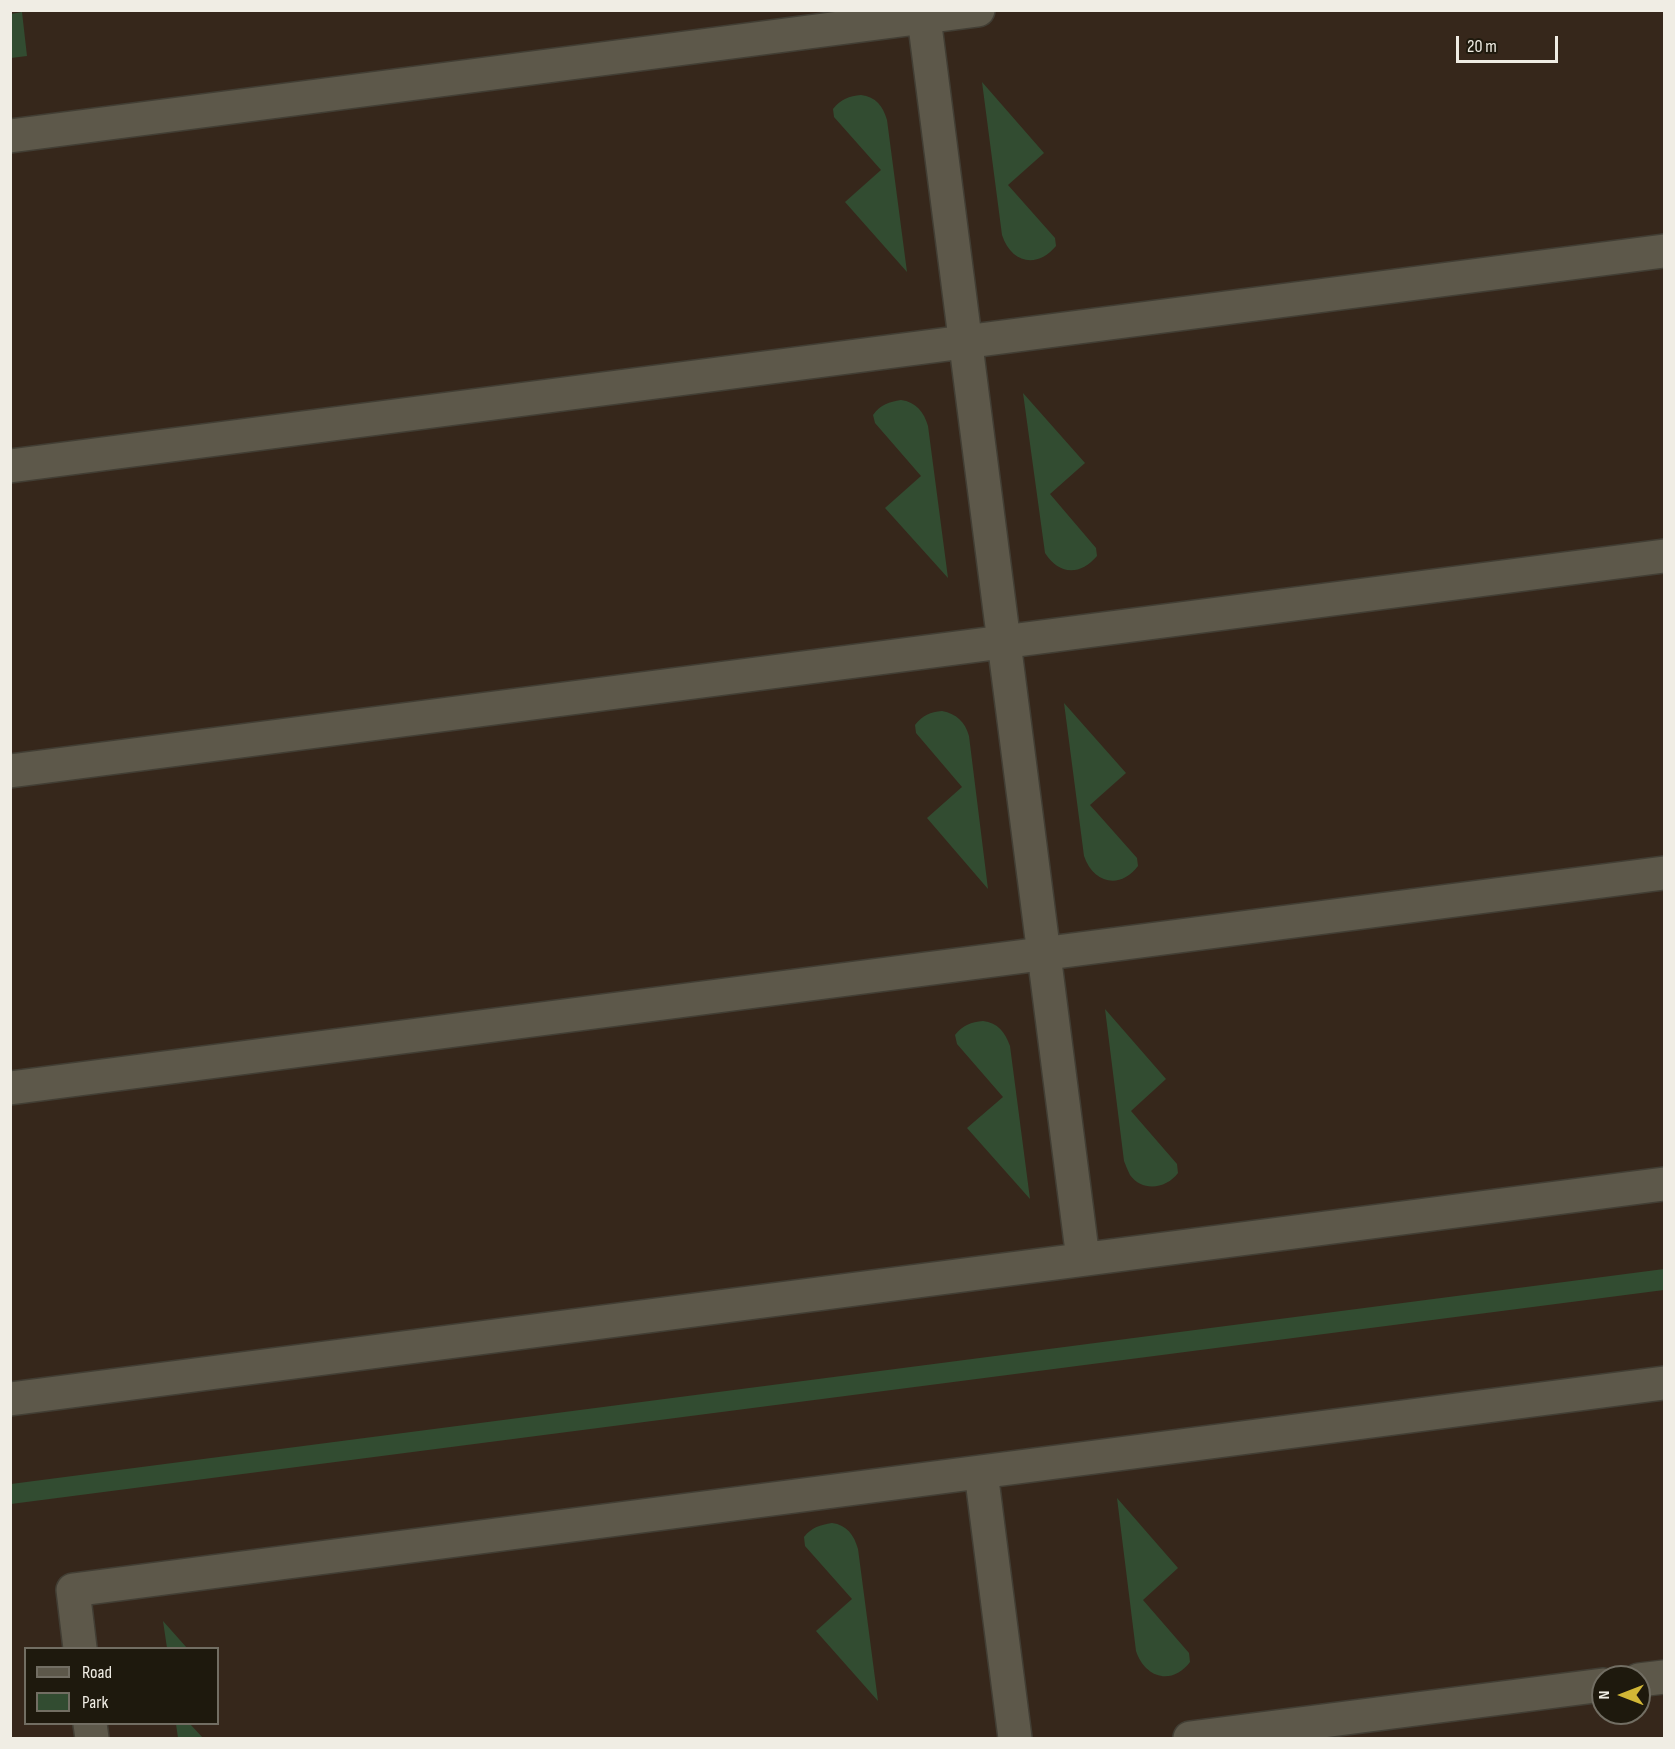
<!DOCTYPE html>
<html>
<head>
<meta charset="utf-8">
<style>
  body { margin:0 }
  #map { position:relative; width:1675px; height:1749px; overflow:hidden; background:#282316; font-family:"Sofia Sans Condensed",sans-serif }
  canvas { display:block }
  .frame { position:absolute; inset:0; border:12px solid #f0ede4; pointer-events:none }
  .legend { position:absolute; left:24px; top:1647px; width:195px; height:78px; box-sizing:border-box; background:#1e190d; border:2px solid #726e63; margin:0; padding:8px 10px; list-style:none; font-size:18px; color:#f0ede4 }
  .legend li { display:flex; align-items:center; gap:12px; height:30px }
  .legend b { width:30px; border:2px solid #726e63 }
  .north { position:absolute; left:1591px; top:1665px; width:60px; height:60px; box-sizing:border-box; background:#1e190d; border:2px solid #726e63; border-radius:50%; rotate:270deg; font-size:16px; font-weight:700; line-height:24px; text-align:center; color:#f0ede4 }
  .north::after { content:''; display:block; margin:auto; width:21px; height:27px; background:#d2b736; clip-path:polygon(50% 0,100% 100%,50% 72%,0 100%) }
  .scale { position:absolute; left:1456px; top:36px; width:102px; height:27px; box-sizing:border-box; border:3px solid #f0ede4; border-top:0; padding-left:8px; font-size:18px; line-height:21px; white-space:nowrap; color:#f0ede4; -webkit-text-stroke:4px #1e190d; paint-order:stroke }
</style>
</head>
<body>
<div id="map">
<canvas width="1675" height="1749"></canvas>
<div class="frame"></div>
<ul class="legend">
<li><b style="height:8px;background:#5d584a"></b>Road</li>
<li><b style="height:16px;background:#324c31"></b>Park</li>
</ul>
<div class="north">N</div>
<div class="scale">20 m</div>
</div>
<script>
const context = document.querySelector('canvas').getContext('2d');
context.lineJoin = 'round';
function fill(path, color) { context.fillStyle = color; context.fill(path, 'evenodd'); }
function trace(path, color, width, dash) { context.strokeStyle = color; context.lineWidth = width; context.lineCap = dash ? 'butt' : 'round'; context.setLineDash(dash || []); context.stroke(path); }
const industrial = new Path2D(`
  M11,11h1653v1727h-1653zM26,1648h192v76h-192zM1603,1677h36v36h-36z`);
const green = new Path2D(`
  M22,12l5,44 -16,2v-44z
  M982,82l62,71 -36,32 47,53 1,8c-19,23 -45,17 -54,-11z
  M861,95c15,2 22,11 26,25l20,152 -62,-70 36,-32 -47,-53 -1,-8c8,-10 16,-13 28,-14z
  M1023,393l62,70 -35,31 46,54 1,8c-17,20 -38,19 -52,-3z
  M901,400c15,2 23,12 27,26l20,152 -63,-70 36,-32 -46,-53 -2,-8c8,-11 16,-13 28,-15z
  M1064,703l62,70 -36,32 47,53 1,8c-18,24 -45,17 -54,-10z
  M942,711c15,3 23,11 27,25l19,153 -61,-71 35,-31 -46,-54 -1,-8c8,-10 15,-13 27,-14z
  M1105,1009l61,70 -35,32 46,53 1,9c-11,15 -35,20 -48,2 -2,-4 -4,-9 -6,-14z
  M983,1021c15,2 22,11 27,25l20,153 -63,-71 36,-31 -46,-53 -2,-9c8,-10 16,-13 28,-14z
  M1664,1269v21l-1653,214v-20z
  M1117,1498l61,70 -35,32 46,53 1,9c-18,24 -45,16 -54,-11z
  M832,1523c15,2 22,12 26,26l20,152 -62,-70 36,-32 -47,-53 -1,-9c8,-10 16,-12 28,-14z
  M163,1621l24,27h-20z
  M176,1724h14l13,14h-25z`);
const minor = new Path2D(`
  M923,10l160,1249
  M10,136l968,-126
  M10,466l1654,-215
  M10,771l1654,-215
  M10,1088l1654,-215
  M10,1399l1654,-215
  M981,1472l34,266
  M80,1648l-7,-58 1591,-207
  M1639,1680l25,-3
  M90,1724l2,14
  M1190,1738l413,-53`);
fill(industrial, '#36271b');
fill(green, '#324c31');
trace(minor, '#423e34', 36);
trace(minor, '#5d584a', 33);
</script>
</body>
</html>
